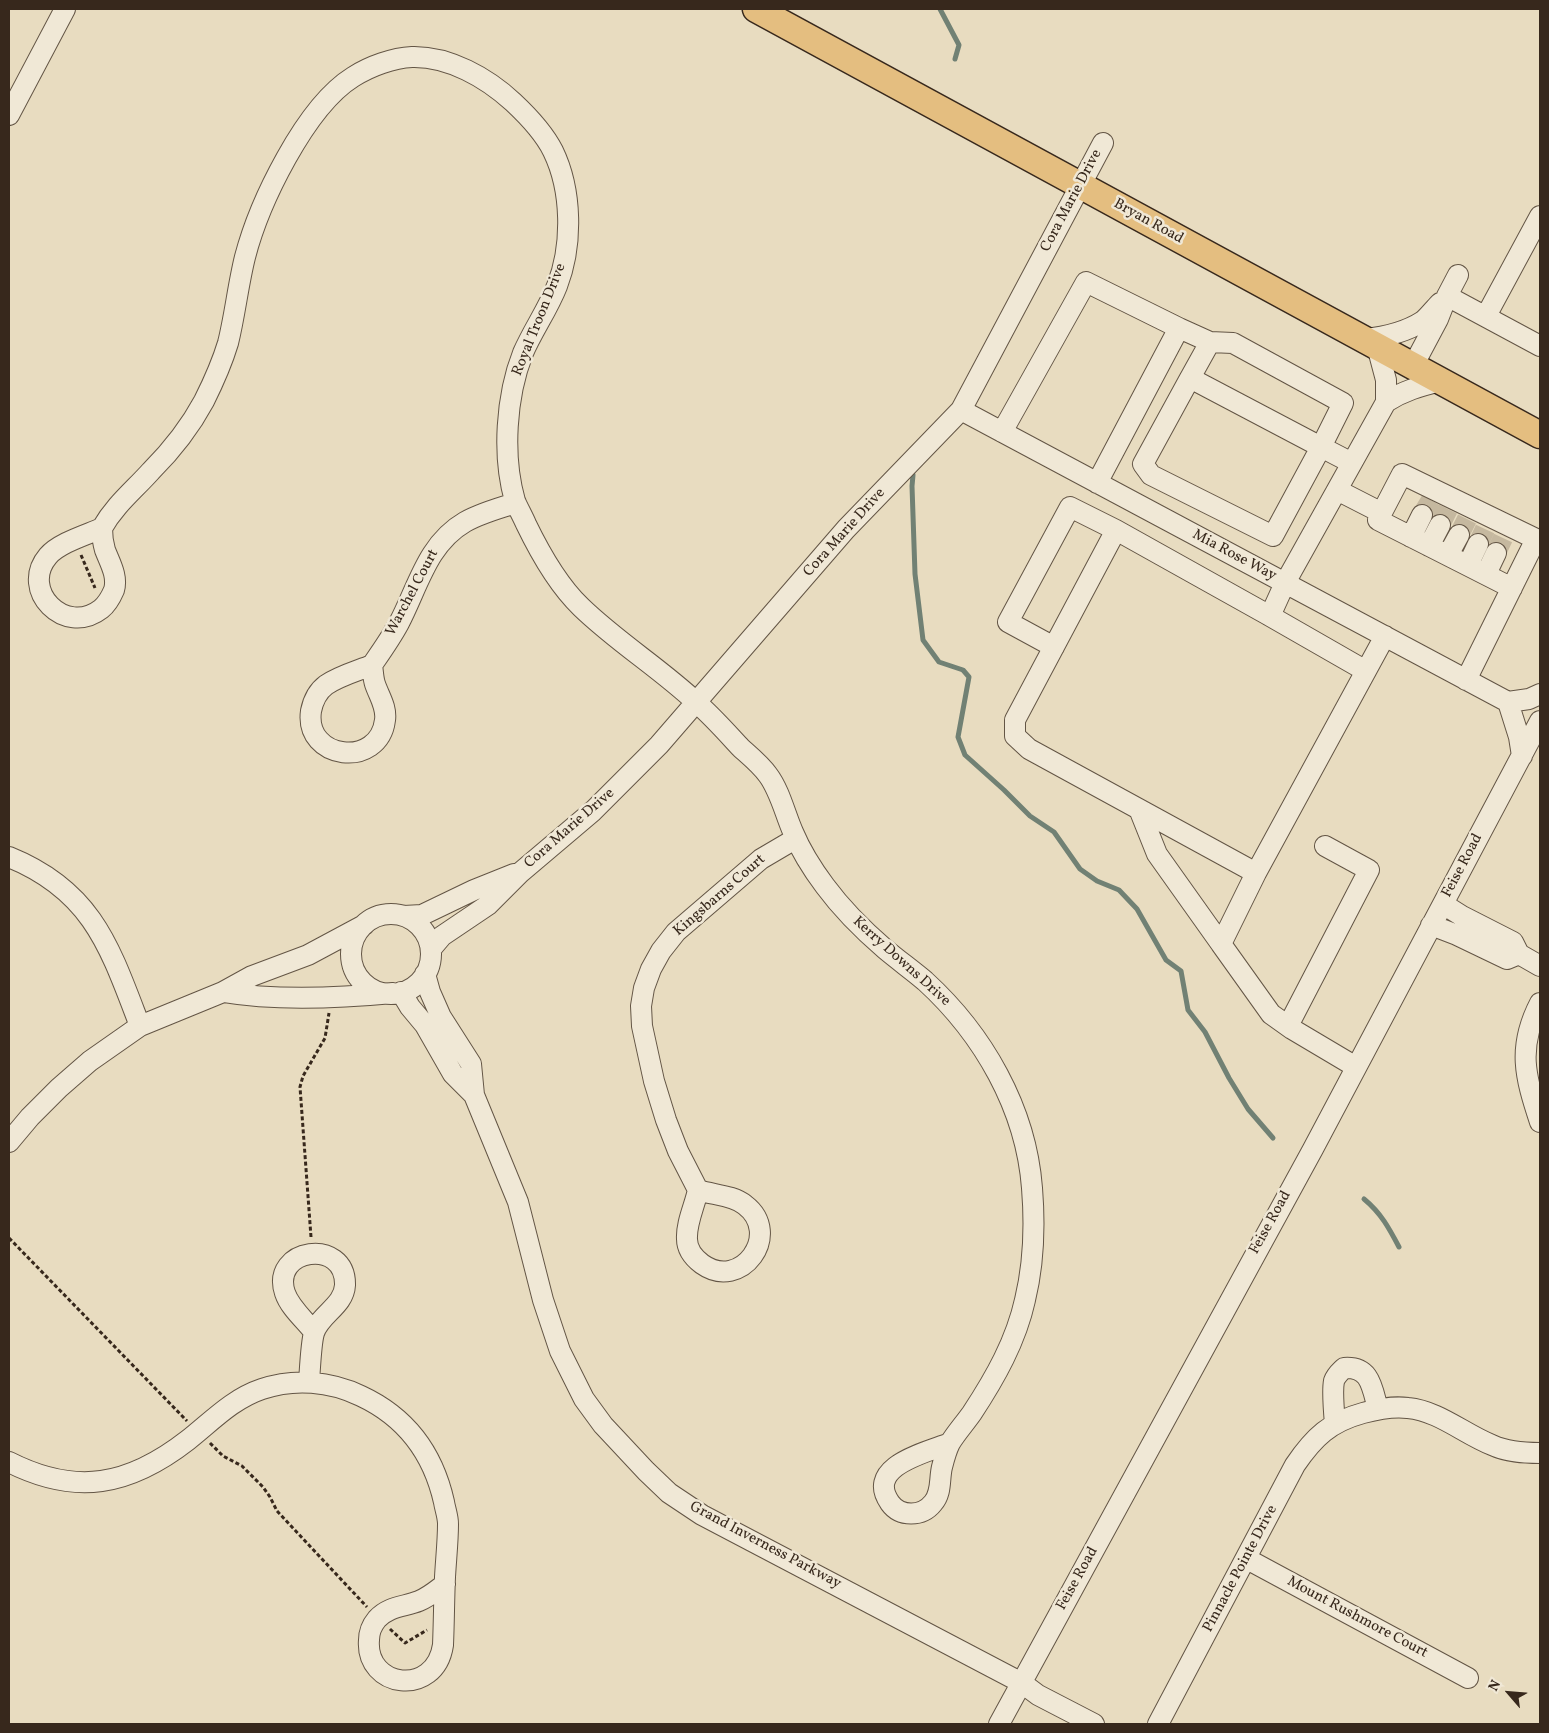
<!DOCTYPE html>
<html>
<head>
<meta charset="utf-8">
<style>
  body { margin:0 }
  #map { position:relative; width:1549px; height:1733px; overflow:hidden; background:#e8dcc0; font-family:Vollkorn,serif }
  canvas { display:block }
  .frame { position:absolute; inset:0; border:10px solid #37281c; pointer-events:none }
  .north { position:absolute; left:1484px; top:1668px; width:50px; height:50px; -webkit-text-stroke:4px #f0e8d6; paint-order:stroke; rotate:297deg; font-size:14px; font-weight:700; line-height:20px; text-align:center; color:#37281c }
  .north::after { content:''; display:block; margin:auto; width:18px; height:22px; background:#37281c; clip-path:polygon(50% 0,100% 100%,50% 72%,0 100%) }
</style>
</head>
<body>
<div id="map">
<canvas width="1549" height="1733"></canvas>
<div class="frame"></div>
<div class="north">N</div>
</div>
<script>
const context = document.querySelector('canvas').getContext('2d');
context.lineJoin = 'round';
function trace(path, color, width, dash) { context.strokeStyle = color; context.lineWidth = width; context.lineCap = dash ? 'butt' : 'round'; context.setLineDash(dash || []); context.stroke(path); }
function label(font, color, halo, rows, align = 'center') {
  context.font = font + ' Vollkorn,serif'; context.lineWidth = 5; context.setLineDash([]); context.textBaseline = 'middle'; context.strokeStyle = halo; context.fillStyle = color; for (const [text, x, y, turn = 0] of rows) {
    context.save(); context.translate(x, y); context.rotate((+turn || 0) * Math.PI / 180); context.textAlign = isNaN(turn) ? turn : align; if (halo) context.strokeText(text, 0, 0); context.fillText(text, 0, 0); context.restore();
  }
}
const stream = new Path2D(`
  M940,9l19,36 -4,14
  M913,475l-1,11 3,88 8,66 16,22 24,8 6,7 -11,60 7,18 39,35 26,26 24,16 26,37 17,12 22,9 18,19 29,51 15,11 7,39 17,22 24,46 19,31 25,29
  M1364,1199c17,14 25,29 35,48`);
const minorTunnel = new Path2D(`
  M1422,515l9,-15
  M1440,525l8,-16
  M1459,535l8,-16
  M1478,544l7,-15
  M1496,553l7,-15`);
const path = new Path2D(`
  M81,555l14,33
  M311,1237l-11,-150 3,-11 22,-38 4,-25
  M9,1238l178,183
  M210,1443l13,13 19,10 21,21 7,10 7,14 90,96
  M390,1629l15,14 22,-13`);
const minor = new Path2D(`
  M9,115l56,-106
  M1447,296l93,50
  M1486,316l54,-100
  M1179,328l31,14 23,1 110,60 -22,44 -131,-69 20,-36
  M1365,339c20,-2 41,-7 58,-18 6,-5 11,-12 17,-18
  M1377,346l9,34v22
  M1413,366l25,-47 9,-23 11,-21
  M1190,378l-47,86 8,11 122,61 48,-89 31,16
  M961,410l547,292 21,-3 11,-5
  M1002,432l84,-150 93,46 -82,155
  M1337,490l45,23
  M102,528c13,-23 32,-38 49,-57 21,-21 39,-44 53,-70 9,-18 18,-38 24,-58 7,-28 10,-58 17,-86 14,-54 60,-150 108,-180 17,-11 40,-19 59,-20 37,-1 75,21 101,45 15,14 31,31 40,49 19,39 20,94 4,135 -9,23 -24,44 -34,67 -17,43 -21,103 -8,148 2,5 9,18 11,23 14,29 31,60 55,83 36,35 80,62 116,96 16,14 30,30 44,45 9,8 20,17 27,27 12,16 17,39 25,57 8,19 20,38 32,54 17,23 38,44 60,63 13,11 27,21 40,32 58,53 101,127 107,207 3,37 2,75 -7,112 -9,41 -30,78 -53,113 -7,10 -16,20 -22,30 -4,8 -6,16 -8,24 -3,12 0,26 -9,36 -11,14 -33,14 -43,0 -26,-37 38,-51 60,-60
  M102,528c0,7 1,15 3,22 5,13 13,26 9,40 -3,7 -8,15 -13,19 -36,28 -82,-19 -53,-53 11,-13 38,-21 54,-28z
  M1411,537l11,-22
  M1429,546l11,-21
  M1448,555l11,-20
  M1468,565l10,-21
  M1486,574l10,-21
  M1270,616l96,55
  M1385,636l-129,237 -227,-124 -14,-13v-16l101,-190 154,86 15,-33 101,-181c17,-11 34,-16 55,-21
  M1054,647l-46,-25 62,-115 46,23
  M372,665c1,6 1,13 3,19 4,12 12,23 10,36 -6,49 -81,40 -74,-9 2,-10 7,-20 15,-26 13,-9 31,-14 46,-20z
  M372,665c9,-13 19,-27 27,-42 19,-36 28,-79 66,-101 16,-9 34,-14 51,-19
  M1466,680l70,-141 -134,-65 -24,46 134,68
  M1508,702l11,35 3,19
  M1139,809l18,45 64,90 35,-71
  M9,857c84,34 101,91 131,169
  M1443,904l19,12 51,26 6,12 21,12
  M351 954a40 40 0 1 1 80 0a40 40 0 1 1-80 0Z
  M404,916l18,-1 52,-25 40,-16
  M364,925l-56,30 -56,21 -29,16c53,9 117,6 170,1
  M1431,925l26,10 50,24 12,-5
  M1221,944l50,70 21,15 64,38
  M431,949l11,-13 46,-31 33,-33 72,-61 66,-66 187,-216 115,-119 142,-267
  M425,974l5,18 11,25 30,47 3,31 44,107 25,98 17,51 24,48 19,26 43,46 23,22 33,22 320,168 16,12 56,29
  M401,992l9,15 15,18 28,49 21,21
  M1540,1003c-23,44 -15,74 0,119
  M1288,1026l81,-156 -44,-24
  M9,1142l21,-25 29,-29 31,-27 50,-35 83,-34
  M698,1190l-20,-39 -12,-31 -12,-39 -12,-55 -1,-20 3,-18 7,-19 10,-18 15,-19 85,-73 34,-20
  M698,1190c15,5 35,5 47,15 38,29 -4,87 -43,59 -8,-6 -15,-15 -15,-25 -1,-16 8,-34 11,-49z
  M309,1382c1,-13 2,-39 5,-49 6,-19 30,-27 31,-48 1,-48 -75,-37 -60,8 5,15 20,27 29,39
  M1335,1424c-1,-11 -3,-33 -1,-43 2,-6 6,-9 10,-13 27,-2 28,20 34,41
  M9,1462c67,34 120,24 179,-22 23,-18 44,-41 74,-51 32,-11 68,-8 99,7 45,21 72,57 83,106 1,7 4,14 4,22 0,17 -2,35 -3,53 -1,22 -1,45 -2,68 -8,53 -78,43 -74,-5 0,-8 3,-15 8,-21 12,-13 27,-12 42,-18 10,-4 18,-11 26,-17
  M1247,1559l221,119
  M999,1724l314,-575 227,-428
  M1158,1724l137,-259c19,-28 35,-43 68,-52 15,-4 29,-7 45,-5 31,3 56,26 84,37 15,7 31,8 48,8`);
const major = new Path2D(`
  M756,9l784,426`);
const streetNames = [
  ["Cora Marie Drive",1072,201,-62],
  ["Bryan Road",1148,222,29],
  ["Royal Troon Drive",540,320,-68],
  ["Cora Marie Drive",845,533,-48],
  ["Mia Rose Way",1234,556,28],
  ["Warchel Court",413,593,-62],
  ["Cora Marie Drive",570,829,-41],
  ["Feise Road",1463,866,-62],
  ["Kingsbarns Court",720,896,-41],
  ["Kerry Downs Drive",901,962,42],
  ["Feise Road",1271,1223,-61],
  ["Grand Inverness Parkway",765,1546,28],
  ["Pinnacle Pointe Drive",1241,1569,-62],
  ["Feise Road",1078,1579,-61],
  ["Mount Rushmore Court",1357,1618,28]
];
trace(stream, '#718174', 5);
trace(minorTunnel, '#c5b89f', 20, [20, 10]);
trace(minor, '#635545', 22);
trace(major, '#37281c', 29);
trace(path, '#37281c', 3, [4, 2.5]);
trace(minor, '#f0e8d6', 20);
trace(major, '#e4be80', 26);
label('15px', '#37281c', '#f0e8d6', streetNames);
</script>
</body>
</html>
